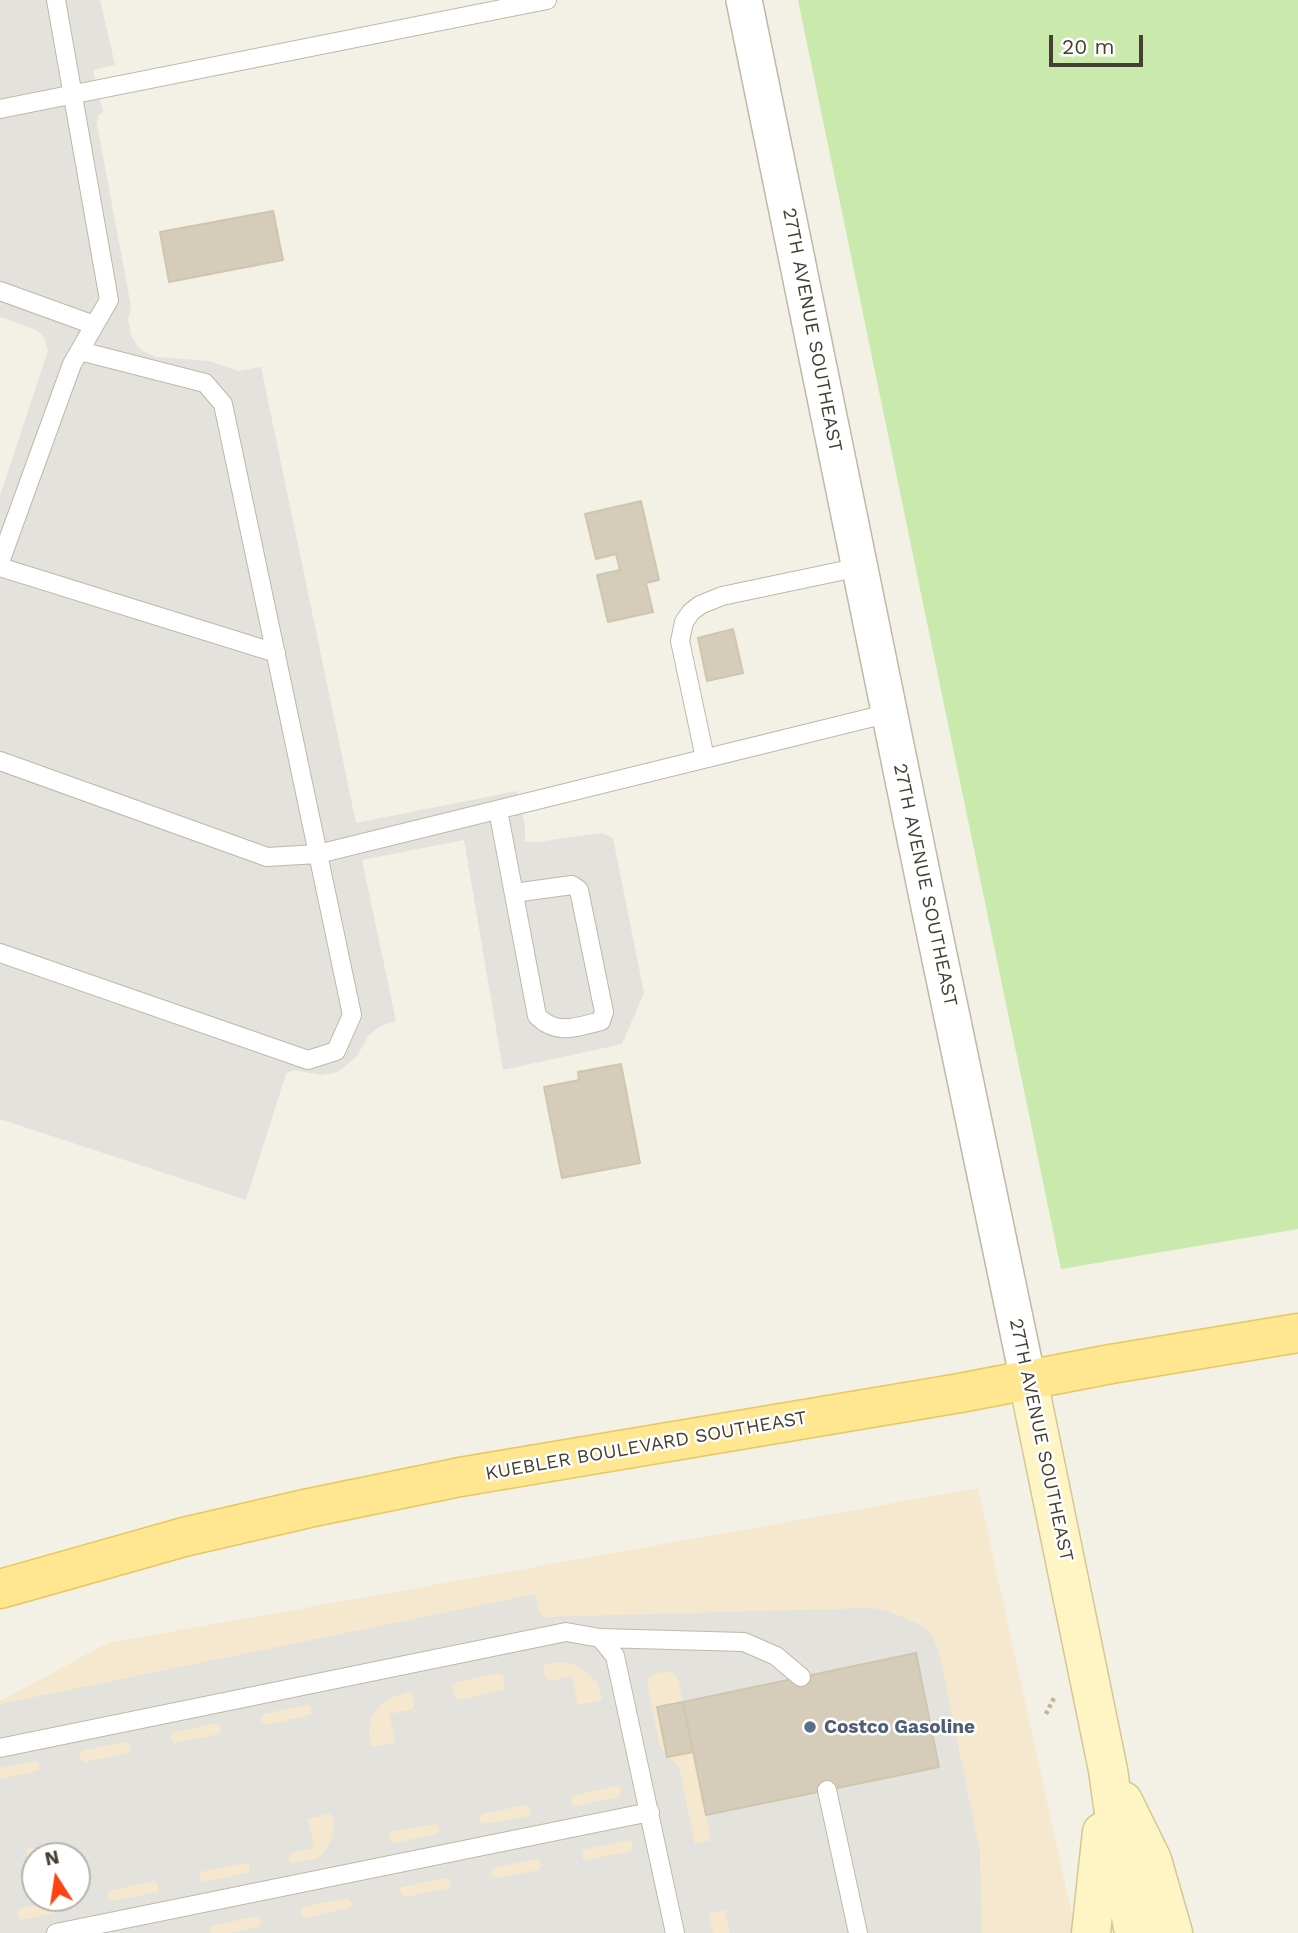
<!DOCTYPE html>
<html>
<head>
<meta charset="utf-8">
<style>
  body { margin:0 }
  #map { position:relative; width:1298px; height:1933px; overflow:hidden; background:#f3f0e5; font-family:"Work Sans",sans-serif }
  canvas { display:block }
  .north { position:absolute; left:21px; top:1842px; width:70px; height:70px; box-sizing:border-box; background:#fff; border:2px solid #b5b3ae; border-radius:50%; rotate:348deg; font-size:19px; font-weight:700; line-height:28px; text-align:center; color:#464034 }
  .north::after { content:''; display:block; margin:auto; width:24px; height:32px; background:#ff4310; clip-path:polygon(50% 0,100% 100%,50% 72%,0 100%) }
  .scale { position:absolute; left:1049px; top:35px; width:94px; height:32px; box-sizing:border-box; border:4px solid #464034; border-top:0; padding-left:9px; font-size:21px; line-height:24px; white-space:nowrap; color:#464034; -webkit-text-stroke:5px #fff; paint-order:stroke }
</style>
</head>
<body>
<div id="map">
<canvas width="1298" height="1933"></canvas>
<div class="north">N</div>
<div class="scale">20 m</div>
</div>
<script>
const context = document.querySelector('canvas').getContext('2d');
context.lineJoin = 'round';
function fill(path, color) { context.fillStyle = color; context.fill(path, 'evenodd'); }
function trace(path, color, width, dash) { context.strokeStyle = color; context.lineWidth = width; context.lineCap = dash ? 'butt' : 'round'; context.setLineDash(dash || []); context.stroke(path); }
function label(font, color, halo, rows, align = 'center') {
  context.font = font + ' "Work Sans",sans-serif'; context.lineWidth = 5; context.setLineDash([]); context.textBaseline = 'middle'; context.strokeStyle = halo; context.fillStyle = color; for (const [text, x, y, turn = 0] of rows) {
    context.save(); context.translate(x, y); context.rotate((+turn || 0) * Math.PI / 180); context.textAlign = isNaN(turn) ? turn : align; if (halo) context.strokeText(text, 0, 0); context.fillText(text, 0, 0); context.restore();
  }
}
const commercial = new Path2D(`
  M978,1488l98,445h-1076v-232l108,-58zM35,1856h42v42h-42z`);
const green = new Path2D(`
  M798,0h500v1229l-237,40z`);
const parking = new Path2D(`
  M0,0h100l15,65 -22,5 10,42 -5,4 -1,8 34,183 -3,12 3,16 5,9 6,7 14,6 53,4 29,10 23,-4 95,456 161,-32 8,35v15l12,1 64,-9 12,5 31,155 -22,51 -119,26 -39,-230 -102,20 34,161 -15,5 -13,10 -11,20 -16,14 -7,3 -14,2 -26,-5 -8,4 -40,126 -246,-81v-623l48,-146 -4,-13 -8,-7 -36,-13z
  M535,1594l5,20 3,3 327,-9 15,2 36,15 10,9 8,17 41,202 2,80h-252l-5,-23 -16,4 4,19h-484l30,-6 2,-3 -1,-5 -4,-3 -44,10 -2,2v5h-210v-154l37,-8 3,-3 -2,-6 -3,-1 -35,7v-64zM565,1662l14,4 17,15 6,16 -1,3 -23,5 -6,-29 -23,5 -3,-3 -3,-11 1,-3zM666,1671l7,2 5,7 5,22 -26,5 10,48 -7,-9 -12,-59v-7l4,-5zM498,1673l5,3 2,11 -2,3 -44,10 -4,-3 -3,-11 2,-3zM408,1692l4,3 2,10 -1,4 -24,5 6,28 -22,5 -2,-2 -2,-15 3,-13 8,-11 10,-8zM307,1705l4,3 1,5 -3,2 -43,10 -4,-3 -1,-5 2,-3zM216,1723l4,2 1,6 -2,3 -44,9 -4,-3 -1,-5 2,-2zM125,1742l4,2 2,5 -3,4 -43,9 -5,-3 -1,-5 3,-3zM693,1752l18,88 -16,4 -16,-77 -11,-11zM617,1786l4,3v5l-2,3 -44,9 -4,-3 1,-7zM526,1805l3,2 2,5 -3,4 -43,8 -5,-2v-5l2,-3zM329,1814l3,1 2,10 -3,14 -7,13 -8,7 -22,4 -4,-2 -1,-5 2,-3 23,-5 -6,-29zM435,1824l3,1 2,6 -3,3 -43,9 -5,-3v-5l2,-3zM628,1840l4,3v5l-2,3 -44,9 -4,-2 1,-8zM34,1848l2,8h41v42h-42v-22h-4l-5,-27zM537,1859l3,1 2,6 -3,4 -43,8 -5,-3v-4l2,-3zM245,1863l4,2 1,6 -3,2 -43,9 -4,-3 -1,-4 2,-3zM446,1878l3,1 2,6 -3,3 -43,9 -4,-3 -1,-5 2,-2zM154,1881l4,3 1,5 -2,3 -44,9 -5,-3v-5l2,-2zM347,1898l4,3 1,5 -3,2 -43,10 -5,-3v-5l2,-3zM63,1900l5,3v5l-2,2 -44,10 -4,-3 -1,-5 2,-3z`);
const building = new Path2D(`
  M273,211l10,49 -114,22 -9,-50z
  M641,501l18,79 -13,3 7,29 -45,10 -11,-47 23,-5 -4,-16 -20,5 -11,-45z
  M733,629l10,44 -36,8 -9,-43z
  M621,1064l19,99 -78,15 -18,-91 35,-7 -1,-8z
  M916,1653l23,114 -233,48 -23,-113z
  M683,1702l10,50 -26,5 -10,-50z`);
const path = new Path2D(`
  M1046,1714l9,-18`);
const lane = new Path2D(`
  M0,109l547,-109
  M0,291l94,34
  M0,562l72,-198 37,-64 -53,-300
  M0,567l276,86
  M705,758l-25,-117 4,-19 7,-10 9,-7 22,-9 138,-29
  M0,761l267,96 51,-3 572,-141
  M498,810l39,206c20,20 40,11 64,5l3,-9 -25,-122 -7,-5 -58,8
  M0,953l308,107 28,-9 16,-36 -129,-611 -18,-21 -125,-32
  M600,1638l144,4 32,14 25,21
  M0,1748l566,-116 34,6 15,18 60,277
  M827,1790l31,143
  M56,1933l594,-121`);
const street = new Path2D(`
  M744,0l184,902 100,478`);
const secondary = new Path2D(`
  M1028,1380l80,390 14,99 12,64
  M1123,1801l29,59 21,73
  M1091,1933l11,-101`);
const primary = new Path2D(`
  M0,1589l184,-52 125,-29 151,-31 500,-84 151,-29 187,-31`);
const markers = [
  [810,1727,7,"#5c6f8a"]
];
const streetNames = [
  ["27TH AVENUE SOUTHEAST",812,330,79],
  ["27TH AVENUE SOUTHEAST",925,885,78],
  ["27TH AVENUE SOUTHEAST",1041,1440,78],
  ["KUEBLER BOULEVARD SOUTHEAST",646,1446,-10]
];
const serviceNames = [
  ["Costco Gasoline",824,1727]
];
fill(commercial, '#f6e8cf');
fill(green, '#cae9ac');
fill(parking, '#e4e2dd');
fill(building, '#d5ccba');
trace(building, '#d0c5ad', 2);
trace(lane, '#bfb8a7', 20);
trace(street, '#bfb8a7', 38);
trace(secondary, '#d5c793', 41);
trace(primary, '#e8c75e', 41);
trace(path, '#c1b598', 4.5, [3.5, 3.5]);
trace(lane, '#fff', 18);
trace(street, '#fff', 35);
trace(secondary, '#fff4c3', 38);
trace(primary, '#ffe792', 38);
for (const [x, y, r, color] of markers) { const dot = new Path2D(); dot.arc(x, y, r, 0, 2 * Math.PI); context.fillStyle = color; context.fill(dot); trace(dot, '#fff', 2.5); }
label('19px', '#464034', '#fff', streetNames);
label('bold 19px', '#4e5e75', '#fff', serviceNames, 'left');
</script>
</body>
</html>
